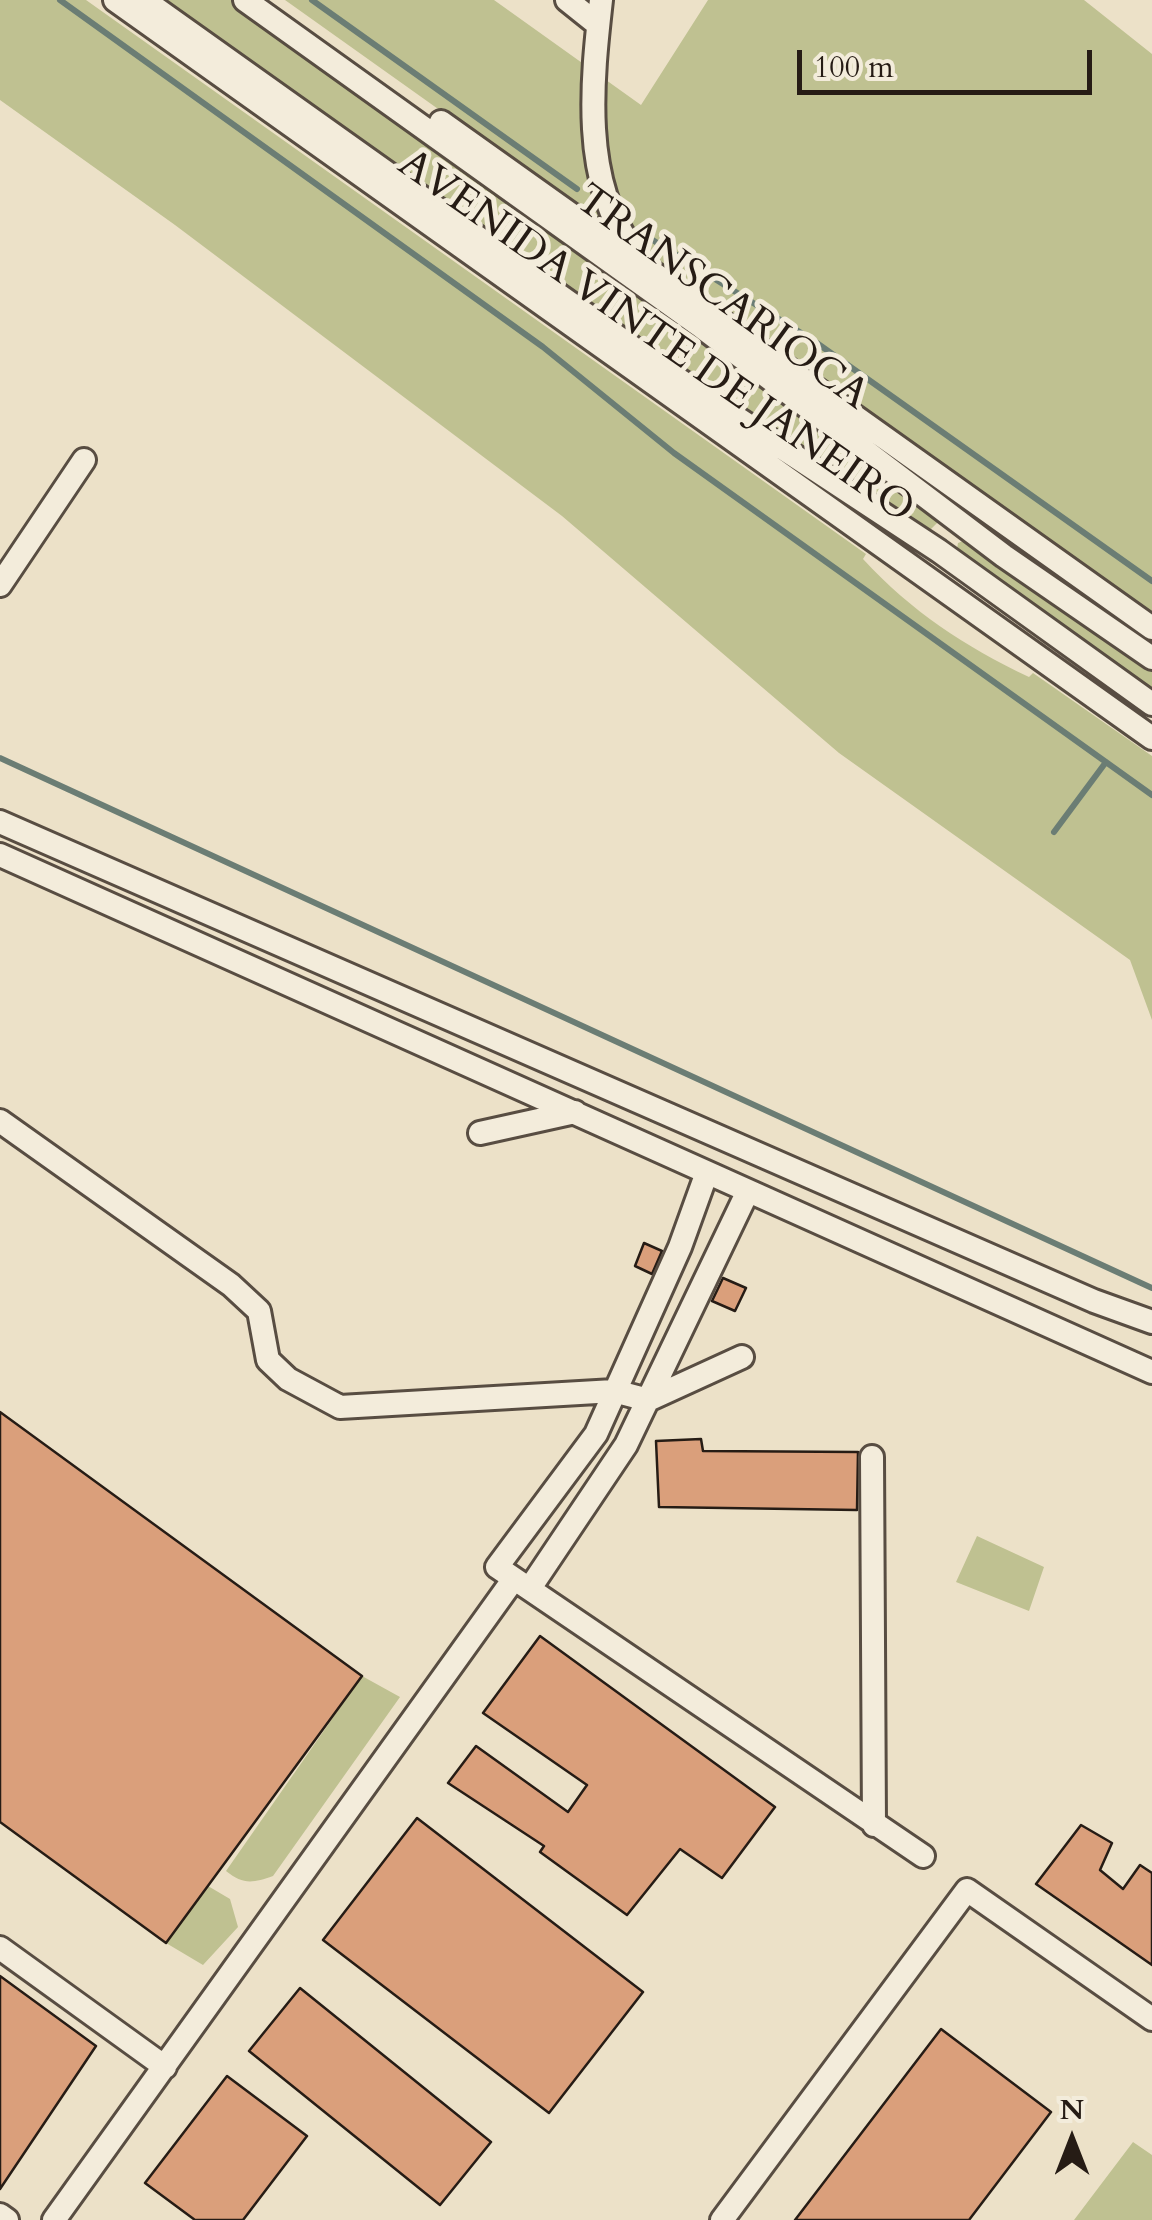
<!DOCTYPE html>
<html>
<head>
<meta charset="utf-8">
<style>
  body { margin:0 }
  #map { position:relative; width:1152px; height:2220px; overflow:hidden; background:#ece1c8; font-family:Cardo,serif }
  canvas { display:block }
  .north { position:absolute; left:1022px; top:2090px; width:100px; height:100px; -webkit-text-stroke:8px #f3ecdb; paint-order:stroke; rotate:0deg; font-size:28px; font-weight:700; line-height:40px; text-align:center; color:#261c15 }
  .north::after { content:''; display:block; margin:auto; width:35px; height:45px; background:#261c15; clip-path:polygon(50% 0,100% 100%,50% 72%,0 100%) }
  .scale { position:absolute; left:797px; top:50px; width:295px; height:45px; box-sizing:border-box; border:5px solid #261c15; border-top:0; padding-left:12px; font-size:30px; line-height:35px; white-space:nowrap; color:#261c15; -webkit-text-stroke:8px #f3ecdb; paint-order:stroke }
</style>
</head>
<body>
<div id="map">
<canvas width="1152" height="2220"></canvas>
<div class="north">N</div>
<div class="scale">100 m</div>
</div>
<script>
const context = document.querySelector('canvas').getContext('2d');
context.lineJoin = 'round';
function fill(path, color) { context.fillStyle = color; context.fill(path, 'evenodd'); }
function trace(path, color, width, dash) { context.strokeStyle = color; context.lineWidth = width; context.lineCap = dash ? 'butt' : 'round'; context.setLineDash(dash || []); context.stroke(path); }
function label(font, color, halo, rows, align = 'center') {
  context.font = font + ' Cardo,serif'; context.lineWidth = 10; context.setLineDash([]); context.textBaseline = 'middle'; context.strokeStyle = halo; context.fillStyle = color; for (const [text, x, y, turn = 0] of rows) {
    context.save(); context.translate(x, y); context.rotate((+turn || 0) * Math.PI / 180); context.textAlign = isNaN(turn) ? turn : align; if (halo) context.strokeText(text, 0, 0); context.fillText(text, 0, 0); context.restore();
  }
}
const green = new Path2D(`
  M0,0h86l780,554 -3,5c49,53 101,87 166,118l4,-4 119,83v264l-22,-60 -291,-207 -277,-237 -387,-291 -175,-125z
  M153,0h81l463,331 246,186 -14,14 -173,-105z
  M285,0h209l147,105 67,-105h376l68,54v563z
  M968,539l184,127v33l-196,-145 2,-11z
  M977,1536l67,31 -15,44 -73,-29z
  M362,1676l38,21 -127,179c-20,7 -30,9 -47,-5z
  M208,1886l22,13 8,28 -35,38 -37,-22z
  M1133,2142l19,13v65h-78z`);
const stream = new Path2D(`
  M60,0l483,347 131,106 478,342
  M312,0l265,189
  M651,239l163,102 338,240
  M0,758l1152,530
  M1054,832l52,-70`);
const building = new Path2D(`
  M644,1243l18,8 -10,23 -17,-8z
  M723,1278l23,10 -11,23 -23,-10z
  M0,1412l362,264 -196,267 -166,-121z
  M701,1439l2,12 155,1 -1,58 -198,-3 -3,-66z
  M540,1636l235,171 -53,71 -42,-29 -53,66 -87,-63 4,-6 -96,-63 28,-37 92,66 19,-27 -104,-72z
  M417,1818l226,174 -94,121 -226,-173z
  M1081,1825l31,18 -12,27 23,19 17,-24 12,8v92l-116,-81z
  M0,1976l96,70 -96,143z
  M300,1988l191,154 -51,63 -191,-154z
  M941,2029l110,83 -82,108h-174z
  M227,2076l80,60 -64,84h-48l-50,-37z`);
const minor = new Path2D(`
  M115,0l1037,738
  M144,0l520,370 275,181 213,153
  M245,0l454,325 305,231 148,102
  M567,0l30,24
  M601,0c-9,80 -20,181 31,248
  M441,122l711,506
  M0,585l84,-125
  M0,822l1094,479 58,21
  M0,855l1152,517
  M0,1121l231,164 28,26 9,49 20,19 52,28 274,-16 34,9 94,-43
  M480,1133l95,-21
  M706,1175l-26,72 -84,187 -99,133 426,289
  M872,1457l2,368
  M530,1588l96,-143 121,-252
  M0,1948l165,119
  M0,2215l7,5
  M54,2220l459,-640
  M722,2220l245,-330 185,129`);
const streetNames = [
  ["TRANSCARIOCA",721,299,36],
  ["AVENIDA VINTE DE JANEIRO",655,338,35]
];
fill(green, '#bfc191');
trace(stream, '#6b7d74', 6);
fill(building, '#da9f7b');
trace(building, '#261c15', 2.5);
trace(minor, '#584d42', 28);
trace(minor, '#f3ecdb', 22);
label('42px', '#261c15', '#f3ecdb', streetNames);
</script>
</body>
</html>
